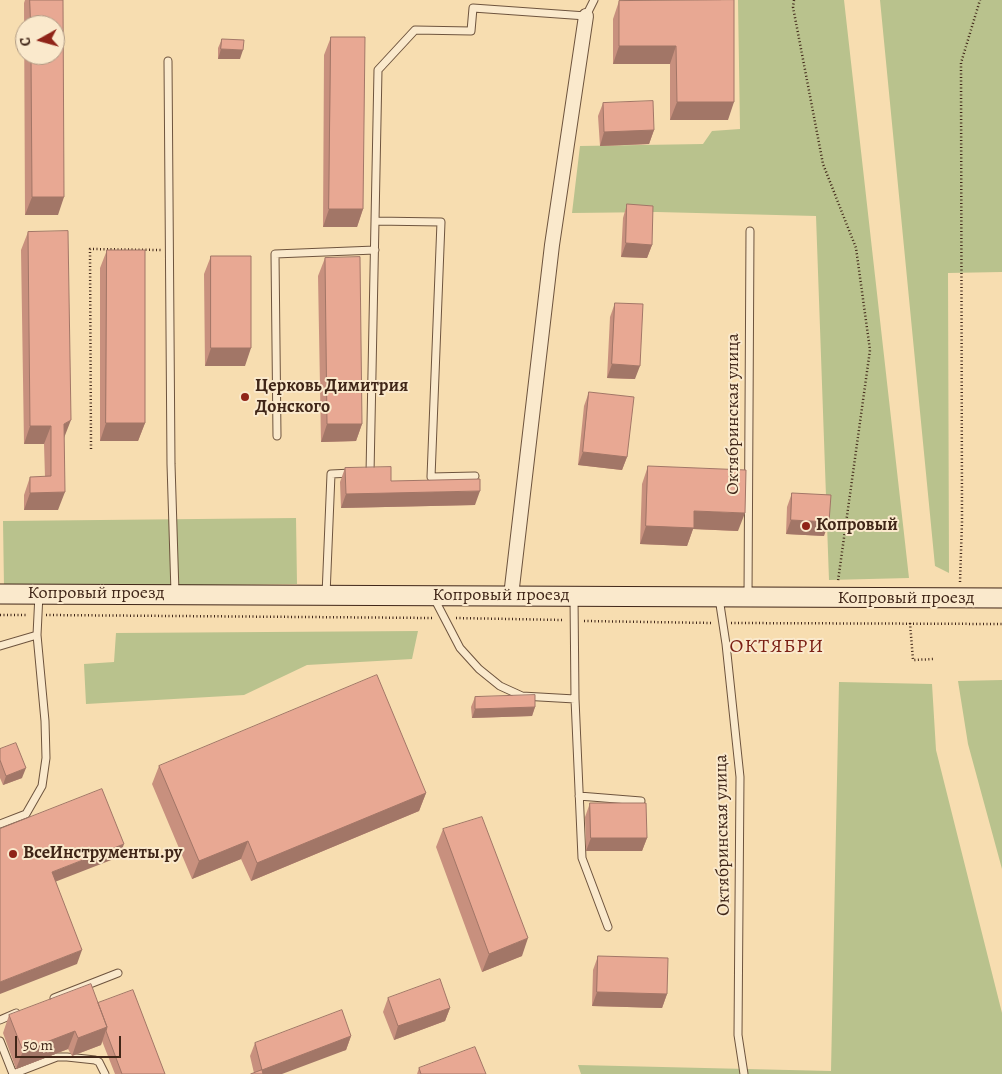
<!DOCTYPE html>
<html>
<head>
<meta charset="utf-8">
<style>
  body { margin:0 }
  #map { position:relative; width:1002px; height:1074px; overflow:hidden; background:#f7ddb0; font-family:Alegreya,serif }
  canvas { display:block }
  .north { position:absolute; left:15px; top:15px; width:50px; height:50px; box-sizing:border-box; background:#fae9cc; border:1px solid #b09b84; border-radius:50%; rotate:263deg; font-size:14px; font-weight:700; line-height:20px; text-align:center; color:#402618 }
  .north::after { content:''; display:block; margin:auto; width:18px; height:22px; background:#8f2418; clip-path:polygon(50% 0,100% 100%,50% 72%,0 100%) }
  .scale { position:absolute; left:15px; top:1036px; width:106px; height:22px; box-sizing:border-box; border:2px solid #402618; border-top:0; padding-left:6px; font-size:15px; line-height:18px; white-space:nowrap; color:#402618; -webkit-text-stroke:4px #fae9cc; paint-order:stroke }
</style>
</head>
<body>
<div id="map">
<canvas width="1002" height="1074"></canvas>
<div class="north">С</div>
<div class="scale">50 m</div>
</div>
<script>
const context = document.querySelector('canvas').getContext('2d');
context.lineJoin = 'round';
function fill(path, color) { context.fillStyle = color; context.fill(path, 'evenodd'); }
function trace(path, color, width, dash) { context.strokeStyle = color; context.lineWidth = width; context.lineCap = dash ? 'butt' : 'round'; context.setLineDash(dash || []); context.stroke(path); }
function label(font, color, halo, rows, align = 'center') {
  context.font = font + ' Alegreya,serif'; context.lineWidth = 4; context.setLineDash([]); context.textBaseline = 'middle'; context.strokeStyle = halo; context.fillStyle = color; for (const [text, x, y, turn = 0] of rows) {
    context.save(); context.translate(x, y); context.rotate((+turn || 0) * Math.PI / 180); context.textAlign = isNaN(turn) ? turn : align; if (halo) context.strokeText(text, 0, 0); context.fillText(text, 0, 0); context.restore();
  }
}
const green = new Path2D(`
  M738,0h106l65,578 -80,2 -13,-364 -159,-4 -85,1 8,-67 123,-2 9,-13 28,-2z
  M880,0h122v272l-54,1 1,300 -14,-7z
  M296,518l1,66 -293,3 -1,-66z
  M418,631l-6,28 -105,6 -63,30 -158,9 -2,-40 30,-2 2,-29z
  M1002,680v189l-34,-125 -10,-63z
  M839,682l93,2 4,66 66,263v61h-421l-3,-9 253,6z`);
const path = new Path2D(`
  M794,0l-1,7 30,157 33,84 14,102 -32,231
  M91,449l-1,-200 71,1
  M960,582l2,-60 -1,-459 19,-63
  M0,615h28
  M46,615l387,3
  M456,618l107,2
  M584,621l129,2
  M731,623l271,1
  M910,623l3,37 21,-1`);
const lane = new Path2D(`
  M168,61l3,403 4,129
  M375,221l66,1 -10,255 44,-1
  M277,436l-2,-182 100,-4
  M367,473h3l8,-403 37,-40 56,1 2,-23 113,8 8,-16
  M326,595l5,-121 21,-1
  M574,597l1,102 7,159 26,69
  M748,597l2,-366
  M434,598l26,50 19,21 21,17 22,10 53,3
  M719,598l7,46 14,133 -2,258 6,39
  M0,646l37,-11
  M579,796l62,5
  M0,824l26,-10 16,-28 4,-28 -1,-37 -8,-86 2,-41
  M54,998l64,-25
  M0,1020l16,-7
  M0,1041l13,33 44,-17h10l28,3 4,2 6,12`);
const street = new Path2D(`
  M511,596l41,-351 34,-229`);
const secondary = new Path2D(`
  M0,594l1002,4`);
const wall = new Path2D(`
  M25,0h38l-5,215h-33l-1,-212zM25,25h30v30h-30z
  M721,0l7,120h-58v-56h-57v-45l6,-18z
  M331,37l32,172 -6,18h-34l1,-172z
  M222,39l18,20h-22v-11z
  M603,103l51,27 -5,14 -49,2 -2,-30z
  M627,204l25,41 -5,13 -26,-1 2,-39z
  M28,232l36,206 -6,72h-34v-15l6,-18h15l-1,-33h-20l-3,-194z
  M107,250l38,173 -7,18h-38v-173z
  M211,256l34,110h-40l-1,-92z
  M325,258l37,166 -6,17 -35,1 -3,-166z
  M615,303l20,76 -28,-1 3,-61z
  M589,392l38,65 -5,13 -44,-5 6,-59z
  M648,466l90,65 -45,-2 -6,17 -47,-2 2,-60z
  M345,468l46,13 84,24 -134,3 -1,-26z
  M792,493l32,43 -38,-2 1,-27z
  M475,697l60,10 -3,9 -60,2 -1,-11z
  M0,749l22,29 -19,7 -3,-7z
  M159,766l267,27 -7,18 -168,70 -10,-22 -49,20 -40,-95z
  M590,803l57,35 -5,13h-56l-1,-34z
  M443,829l79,127 -40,16 -46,-125z
  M598,956l69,38 -5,14 -70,-2 1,-36z
  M388,998l62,10 -5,13 -51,19 -11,-28z
  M98,1003l67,71h-50l-13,-33 -1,4 -29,11 -4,-7 -52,20 -13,-36 6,-18z
  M351,1036l-5,14 -92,23 -4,-17 5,-13z
  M419,1068l67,6h-69z`);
const shadedWall = new Path2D(`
  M619,46h57l-6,18h-57z
  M221,49l22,1 -3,9h-22z
  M677,102h57l-6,18h-58z
  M654,130l-5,14 -49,2 4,-14z
  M32,197h32l-6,18h-33z
  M329,209h34l-6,18h-34z
  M626,243l26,2 -5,13 -26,-1z
  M211,348h40l-6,18h-40z
  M612,364l28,2 -5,13 -28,-1z
  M71,420l-7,18v-14z
  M106,423h39l-7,18h-38z
  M327,424h35l-6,17 -35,1z
  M30,426h21l-7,18h-20z
  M583,452l44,5 -5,13 -44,-5z
  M480,491l-5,14 -134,3 5,-14z
  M65,492l-7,18h-34l6,-17z
  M694,511l51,2 -7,18 -45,-2 -6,17 -47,-2 6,-18z
  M791,520l38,2 -5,14 -38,-2z
  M535,707l-3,9 -60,2 3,-9z
  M26,768l-4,10 -19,7 3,-9z
  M426,793l-7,18 -168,70 6,-18z
  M591,838h56l-5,13h-56z
  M248,841l-7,18 -49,20 7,-18z
  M124,844l-5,13 -72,28 5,-13z
  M528,938l-6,18 -40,16 7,-18z
  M82,950l-5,14 -77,30v-12z
  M597,992l70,2 -5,14 -70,-2z
  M450,1008l-5,13 -51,19 4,-14z
  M107,1027l-6,18 -29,11 6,-18z
  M75,1031l-7,18 -52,20 7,-18z
  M351,1036l-5,14 -64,24h-22l2,-4z`);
const building = new Path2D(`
  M30,0h33l1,197h-32l-1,-142h24v-30h-24z
  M734,0v102h-57l-1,-56h-57v-45z
  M331,37h34l-2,172h-34z
  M222,39l22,1 -1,10 -22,-1z
  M653,101l1,29 -50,2 -1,-29z
  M627,204l26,2 -1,39 -26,-2z
  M68,231l3,189 -7,4 1,68 -35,1v-16l21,-1v-50h-21l-2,-194z
  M107,250h38v173h-39z
  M211,256h40v92h-40z
  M360,257l2,167h-35l-2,-166z
  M615,303l28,1 -3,62 -28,-2z
  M589,392l45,5 -7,60 -44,-5z
  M648,466l98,4 -1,43 -51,-2v17l-48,-2z
  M391,467v14l89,-2v12l-134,3 -1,-26z
  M792,493l39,2 -2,27 -38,-2z
  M377,675l49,118 -169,70 -9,-22 -49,20 -40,-95z
  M535,695v12l-60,2v-12z
  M16,743l10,25 -20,8 -6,-16v-11z
  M102,789l22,55 -72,28 30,78 -82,32v-153z
  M590,803h56l1,35h-56z
  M482,817l46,121 -39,16 -46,-125z
  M598,956l70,2 -1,36 -70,-2z
  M440,979l10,29 -52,18 -10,-28z
  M91,984l16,43 -29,11 -3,-7 -52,20 -14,-36z
  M133,990l32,84h-43l-16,-43 1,-4 -9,-24z
  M342,1010l9,26 -89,34 -7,-27z
  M475,1047l11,27h-65l-2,-6z
  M262,1070l1,4h-12z`);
const markers = [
  [245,397,5,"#8f2418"],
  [806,526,5,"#8f2418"],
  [13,854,5,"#8f2418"]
];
const poiNames = [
  ["Церковь Димитрия",255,387],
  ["Донского",255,408],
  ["Копровый",816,526],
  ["ВсеИнструменты.ру",23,854]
];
const streetNames = [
  ["Октябринская улица",734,414,-90],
  ["Копровый проезд",96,594],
  ["Копровый проезд",501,596],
  ["Копровый проезд",906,599],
  ["Октябринская улица",723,835,-91]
];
const quarterNames = [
  ["ОКТЯБРИ",777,647]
];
fill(green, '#b9c28d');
trace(lane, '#6e543e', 9);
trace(street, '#6e543e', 16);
trace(secondary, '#402618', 21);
trace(path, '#402618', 2.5, [1, 2.5]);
trace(lane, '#fae9cc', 7);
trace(street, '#fae9cc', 14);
trace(secondary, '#fae9cc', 19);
fill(wall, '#c8907e');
fill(shadedWall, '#a27667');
fill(building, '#e8a893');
trace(building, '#a27667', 1);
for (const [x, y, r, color] of markers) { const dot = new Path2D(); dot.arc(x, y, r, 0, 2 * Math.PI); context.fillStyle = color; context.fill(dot); trace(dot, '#fae9cc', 2); }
label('bold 18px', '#402618', '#fae9cc', poiNames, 'left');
label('18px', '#402618', '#fae9cc', streetNames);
context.letterSpacing = '1px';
label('20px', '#7a1f14', '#fae9cc', quarterNames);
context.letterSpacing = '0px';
</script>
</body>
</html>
